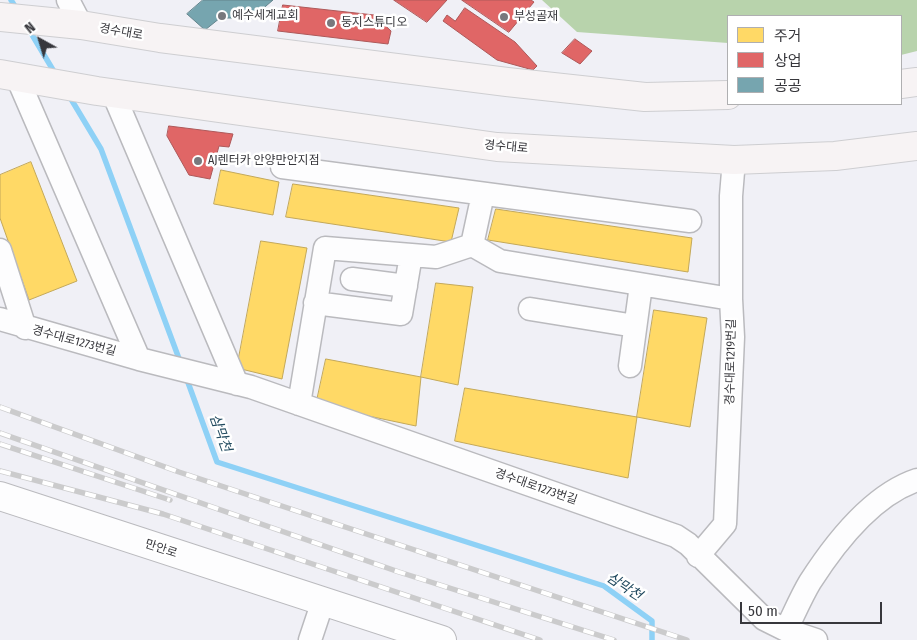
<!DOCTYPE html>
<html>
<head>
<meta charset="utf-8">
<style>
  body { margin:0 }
  #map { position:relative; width:917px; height:640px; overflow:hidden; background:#f0f0f6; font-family:"Fira Sans Condensed","Noto Sans KR",sans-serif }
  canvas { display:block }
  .legend { position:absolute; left:727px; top:15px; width:175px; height:90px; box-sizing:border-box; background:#fff; border:1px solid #afafb1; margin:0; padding:6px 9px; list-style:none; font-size:15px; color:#37373c }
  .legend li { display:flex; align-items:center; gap:10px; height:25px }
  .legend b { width:25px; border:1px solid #afafb1 }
  .north { position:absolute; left:15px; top:15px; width:50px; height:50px; -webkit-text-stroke:4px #fff; paint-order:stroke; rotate:321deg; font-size:14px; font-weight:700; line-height:20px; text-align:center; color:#37373c }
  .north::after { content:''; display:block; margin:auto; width:18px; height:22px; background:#37373c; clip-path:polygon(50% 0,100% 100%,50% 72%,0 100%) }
  .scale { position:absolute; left:740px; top:602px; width:142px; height:22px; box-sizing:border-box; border:2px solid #37373c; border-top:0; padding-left:6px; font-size:15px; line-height:18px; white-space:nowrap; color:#37373c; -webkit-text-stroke:4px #fff; paint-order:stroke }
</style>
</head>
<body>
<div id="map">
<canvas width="917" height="640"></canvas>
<ul class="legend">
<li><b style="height:14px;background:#ffd966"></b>주거</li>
<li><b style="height:14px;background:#e06666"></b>상업</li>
<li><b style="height:14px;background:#76a5af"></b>공공</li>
</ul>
<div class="north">N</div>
<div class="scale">50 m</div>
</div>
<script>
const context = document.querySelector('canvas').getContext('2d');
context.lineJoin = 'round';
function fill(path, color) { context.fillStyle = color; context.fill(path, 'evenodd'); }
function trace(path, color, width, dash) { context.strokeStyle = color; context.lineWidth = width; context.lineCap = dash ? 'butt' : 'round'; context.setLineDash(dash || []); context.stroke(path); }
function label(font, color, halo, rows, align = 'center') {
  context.font = font + ' "Fira Sans Condensed","Noto Sans KR",sans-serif'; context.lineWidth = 5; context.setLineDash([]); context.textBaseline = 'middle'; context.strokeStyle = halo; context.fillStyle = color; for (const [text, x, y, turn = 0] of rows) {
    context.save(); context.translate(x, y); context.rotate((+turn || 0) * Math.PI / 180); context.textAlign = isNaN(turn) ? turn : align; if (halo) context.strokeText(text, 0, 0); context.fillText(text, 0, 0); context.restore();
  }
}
const forest = new Path2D(`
  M542,0h375v51l-16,4v-39h-173v27l-151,-11z`);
const homes = new Path2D(`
  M31,162l46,119 -48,19 -29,-82v-43z
  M221,170l58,12 -6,33 -59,-11z
  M293,184l166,24 -8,34 -165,-25z
  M496,209l196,29 -4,34 -200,-32z
  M261,241l46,7 -25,131 -45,-11z
  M436,283l37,4 -15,98 -37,-8z
  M654,310l53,8 -17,109 -53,-10z
  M326,359l95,18 -5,49 -100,-21z
  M465,388l172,29 -9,61 -173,-37z`);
const shops = new Path2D(`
  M394,0h53l-20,22z
  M462,0h69l3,2 -25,30z
  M283,5l91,10 17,16 -3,13 -110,-13z
  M465,8l50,34 22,24 -4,4 -36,-10 -54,-39 4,-6 8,6z
  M575,39l17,12 -12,13 -18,-11z
  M169,126l64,8 -4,13 -10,-1 -9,33 -21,-4 -22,-39z`);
const public = new Path2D(`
  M203,0h70l-21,18h-32l-15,12 -18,-16z`);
const stream = new Path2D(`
  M11,0l7,11
  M28,28l28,47
  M68,94l33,55 80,215
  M186,377l31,85 387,124 48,35v19`);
const minor = new Path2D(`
  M68,0l13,25
  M17,77l122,282
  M113,93l124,291
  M282,167l408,54
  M472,245l11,-51
  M0,250l25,78
  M352,279l54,7
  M315,303l86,11 10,-59
  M530,309l105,17
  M0,319l139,40 112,28 425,149 12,8 76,75 22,11 30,10
  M630,366l11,-81
  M299,404l26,-156 111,9 36,-12 28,16 231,38
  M698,556l27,-32 8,-187 -2,-38v-103l3,-36
  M786,630c8,-16 15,-33 24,-48 25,-39 62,-87 107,-102
  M310,640l13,-39`);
const tertiary = new Path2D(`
  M0,496l442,144`);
const primary = new Path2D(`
  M0,17l81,8 79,13 347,44 138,15 83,-2
  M0,74l97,17 400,56 237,13 101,-4 82,-10
  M901,84l16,-2`);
const rail = new Path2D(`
  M0,407l179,65 508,168
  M0,433l399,139 215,68
  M0,444l170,56
  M0,471l163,43 377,126`);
const markers = [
  [222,16,5,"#78787d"],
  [504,17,5,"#78787d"],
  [331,23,5,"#78787d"],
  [198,161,5,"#78787d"]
];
const poiNames = [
  ["예수세계교회",232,16],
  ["부성골재",514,17],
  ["둥지스튜디오",341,23],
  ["AJ렌터카 안양만안지점",208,161]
];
const streetNames = [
  ["경수대로",121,32,10],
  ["경수대로",506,147,5],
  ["경수대로1273번길",74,341,15],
  ["경수대로1219번길",731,362,-89],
  ["경수대로1273번길",536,487,19],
  ["만안로",161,549,18]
];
const waterNames = [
  ["삼막천",220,433,70],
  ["삼막천",624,587,33]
];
fill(forest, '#b8d3ac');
fill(homes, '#ffd966');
trace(homes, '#c3a859', 1);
fill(shops, '#e06666');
trace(shops, '#ad5859', 1);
fill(public, '#76a5af');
trace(public, '#63848c', 1);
trace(stream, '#8ed1f6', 5.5);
trace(minor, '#bababe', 25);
trace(tertiary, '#bababe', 30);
trace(primary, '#ceced1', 30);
trace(minor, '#fdfdfe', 22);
trace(tertiary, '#fdfdfe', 28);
trace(primary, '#f7f3f4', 28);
trace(rail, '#cbcbcc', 5.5);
trace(rail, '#fff', 4, [11]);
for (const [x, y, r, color] of markers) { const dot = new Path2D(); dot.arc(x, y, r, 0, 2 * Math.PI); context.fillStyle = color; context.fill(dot); trace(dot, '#fff', 2); }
label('12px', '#37373c', '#fff', poiNames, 'left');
label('12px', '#37373c', '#fff', streetNames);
label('italic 14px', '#214a5f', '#fff', waterNames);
</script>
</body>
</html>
